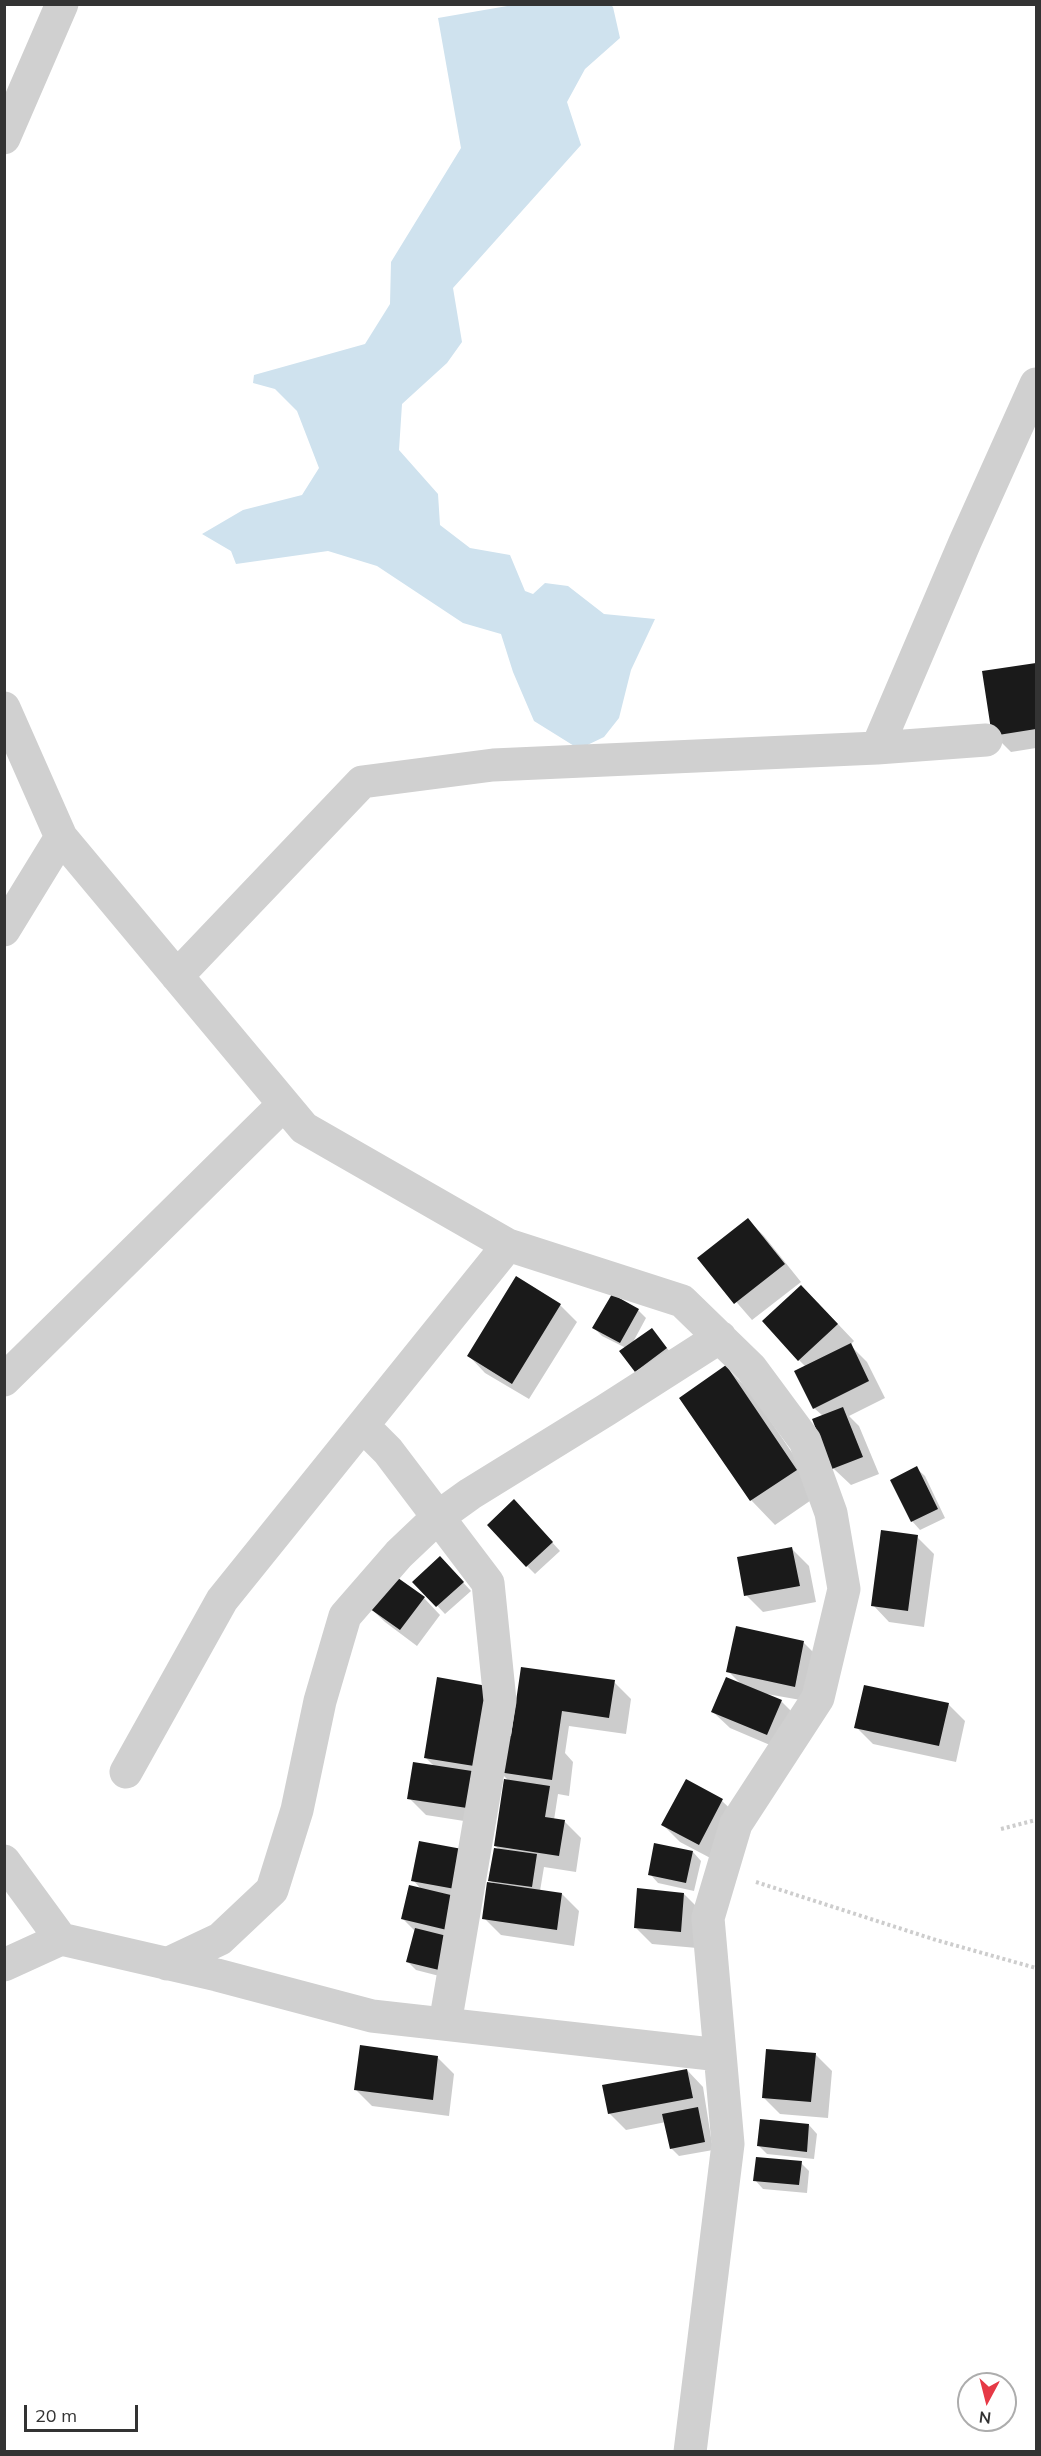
<!DOCTYPE html>
<html>
<head>
<meta charset="utf-8">
<style>
  body { margin:0 }
  #map { position:relative; width:1041px; height:2456px; overflow:hidden; background:#fff; font-family:Mulish,sans-serif }
  canvas { display:block }
  .frame { position:absolute; inset:0; border:6px solid #333; pointer-events:none }
  .north { position:absolute; left:957px; top:2372px; width:60px; height:60px; box-sizing:border-box; background:#fff; border:2px solid #adadad; border-radius:50%; rotate:187deg; font-size:16px; font-weight:700; line-height:24px; text-align:center; color:#333 }
  .north::after { content:''; display:block; margin:auto; width:21px; height:27px; background:#e63946; clip-path:polygon(50% 0,100% 100%,50% 72%,0 100%) }
  .scale { position:absolute; left:24px; top:2405px; width:114px; height:27px; box-sizing:border-box; border:3px solid #333; border-top:0; padding-left:8px; font-size:18px; line-height:21px; white-space:nowrap; color:#333; -webkit-text-stroke:4px #fff; paint-order:stroke }
</style>
</head>
<body>
<div id="map">
<canvas width="1041" height="2456"></canvas>
<div class="frame"></div>
<div class="north">N</div>
<div class="scale">20 m</div>
</div>
<script>
const context = document.querySelector('canvas').getContext('2d');
context.lineJoin = 'round';
function fill(path, color) { context.fillStyle = color; context.fill(path, 'evenodd'); }
function trace(path, color, width, dash) { context.strokeStyle = color; context.lineWidth = width; context.lineCap = dash ? 'butt' : 'round'; context.setLineDash(dash || []); context.stroke(path); }
const water = new Path2D(`
  M610,4l3,3 7,31 -35,31 -18,33 14,43 -128,143 9,54 -15,21 -45,41 -3,46 39,44 2,31 30,23 40,7 15,36 8,3 12,-11 23,3 36,28 51,5 -24,51 -12,48 -15,19 -25,12 -45,-28 -21,-49 -12,-38 -38,-11 -86,-57 -49,-15 -92,13 -5,-13 -29,-17 41,-24 59,-15 17,-27 -22,-57 -22,-22 -22,-6 1,-8 111,-31 25,-40 1,-42 70,-114 -23,-130 75,-13z`);
const shadow = new Path2D(`
  M1036,664v84l-25,4 -17,-17 -10,-63z
  M748,1220l16,16 37,46 -49,38 -53,-61z
  M818,1303l36,38 -4,4 17,17 18,36 -36,18 10,10 20,48 -28,11 -17,-16 -20,-49 9,-4 -9,-8 -8,-41 -7,-7z
  M560,1305l17,17 -48,77 -44,-26 -16,-17z
  M638,1310l8,8 -14,26 20,-15 22,28 -38,14 -10,-23 -24,-12 -8,-8z
  M726,1367l25,25 69,102 -45,31 -24,-25z
  M916,1468l9,8 20,42 -25,12 -8,-9z
  M522,1509l38,42 -25,23 -8,-8z
  M917,1537l17,17 -10,73 -35,-5 -16,-17z
  M792,1549l17,17 7,36 -53,10 -17,-17z
  M448,1566l23,25 -26,23 -30,-32z
  M424,1598l16,17 -23,31 -32,-24 -17,-16z
  M804,1643l16,16 -8,43 -51,-9 20,8 17,17 -14,33 -54,-23 -17,-16 29,-27 -14,-14z
  M614,1682l17,17 -5,35 -57,-8 -4,27 8,9 -4,34 -11,-2 -4,26 10,1 17,17 -5,34 -32,-5 -4,24 22,3 17,17 -5,35 -73,-11 -17,-17 10,-34 -4,-4 10,-30 -5,-4 14,-65 -10,-10 14,-35z
  M503,1704l-20,120 -57,-9 -17,-17 26,-31 -10,-10z
  M948,1704l17,17 -9,41 -83,-18 -17,-17z
  M686,1781l36,20 17,16 -23,44 -36,-19 -17,-17z
  M462,1850l-15,128 -31,-8 -8,-8 8,-30 -13,-13 19,-29 -9,-10z
  M693,1852l8,9 -7,30 -36,-8 -8,-9z
  M684,1894l17,17 -4,37 -45,-4 -17,-17z
  M815,2054l17,17 -4,47 -48,-4 -17,-17z
  M437,2057l17,17 -5,42 -77,-10 -17,-17z
  M687,2070l16,17 10,63 -34,6 -8,-8 -5,-26 -40,8 -17,-17z
  M809,2125l8,9 -3,25 -47,-5 -8,-8z
  M801,2163l8,8 -2,22 -44,-4 -8,-9z`);
const building = new Path2D(`
  M1036,663v66l-44,7 -10,-65z
  M748,1218l37,46 -51,40 -37,-46z
  M516,1276l45,28 -49,80 -45,-28z
  M801,1285l37,39 -40,37 -36,-40z
  M612,1294l27,15 -19,34 -28,-15z
  M652,1328l15,20 -32,24 -16,-21z
  M851,1343l18,38 -56,28 -19,-38z
  M726,1365l71,105 -47,31 -71,-103z
  M843,1407l20,50 -31,12 -20,-50z
  M917,1466l21,43 -27,13 -21,-42z
  M514,1499l39,43 -27,25 -39,-42z
  M881,1530l37,5 -10,76 -37,-5z
  M792,1547l8,39 -56,10 -7,-39z
  M440,1556l24,26 -28,25 -24,-25z
  M391,1573l34,24 -25,33 -34,-24z
  M736,1626l68,15 -9,46 -69,-15z
  M521,1667l94,13 -6,38 -47,-7 -10,69 -54,-8 5,-37 8,1z
  M437,1677l50,9 -13,80 -50,-8z
  M726,1677l56,23 -15,35 -56,-23z
  M864,1685l85,18 -10,43 -85,-18z
  M413,1762l59,9 -5,37 -60,-9z
  M504,1779l46,7 -5,31 20,3 -6,36 -65,-10z
  M686,1779l37,20 -24,46 -38,-20z
  M419,1841l43,8 -7,40 -44,-8z
  M654,1843l39,8 -7,32 -38,-8z
  M494,1848l43,6 -5,33 -44,-6z
  M487,1882l75,11 -5,37 -75,-11z
  M409,1885l46,11 -8,34 -46,-11z
  M637,1888l47,5 -3,39 -47,-4z
  M415,1928l32,8 -8,34 -33,-8z
  M360,2045l78,11 -5,44 -79,-10z
  M766,2049l50,4 -5,49 -49,-4z
  M687,2069l6,29 -85,16 -6,-29z
  M698,2107l7,35 -35,7 -8,-35z
  M760,2119l49,5 -2,28 -50,-6z
  M756,2157l46,4 -3,24 -46,-4z`);
const path = new Path2D(`
  M1001,1829l35,-9
  M756,1882l180,58 100,28`);
const minor = new Path2D(`
  M4,138l58,-134
  M4,708l57,129 243,291 204,117 174,56 69,67 54,73 26,72 13,76 -26,109 -82,126 -28,94 20,226 -38,308
  M877,748l88,-206 71,-158
  M4,930l57,-93
  M177,976l185,-194 131,-17 384,-17 109,-8
  M4,1380l280,-276
  M363,1426l25,25 100,132 12,118 -55,323
  M126,1772l96,-172 286,-355
  M4,1861l57,78 156,36 155,41 348,39
  M167,1964l53,-25 52,-49 25,-80 23,-109 25,-85 54,-62 39,-37 32,-23 136,-84 114,-73
  M4,1965l57,-26`);
fill(water, '#cfe2ee');
fill(shadow, '#0003');
fill(building, '#1a1a1a');
trace(path, '#cdcdcd', 4, [3, 3]);
trace(minor, '#d0d0d0', 33);
</script>
</body>
</html>
